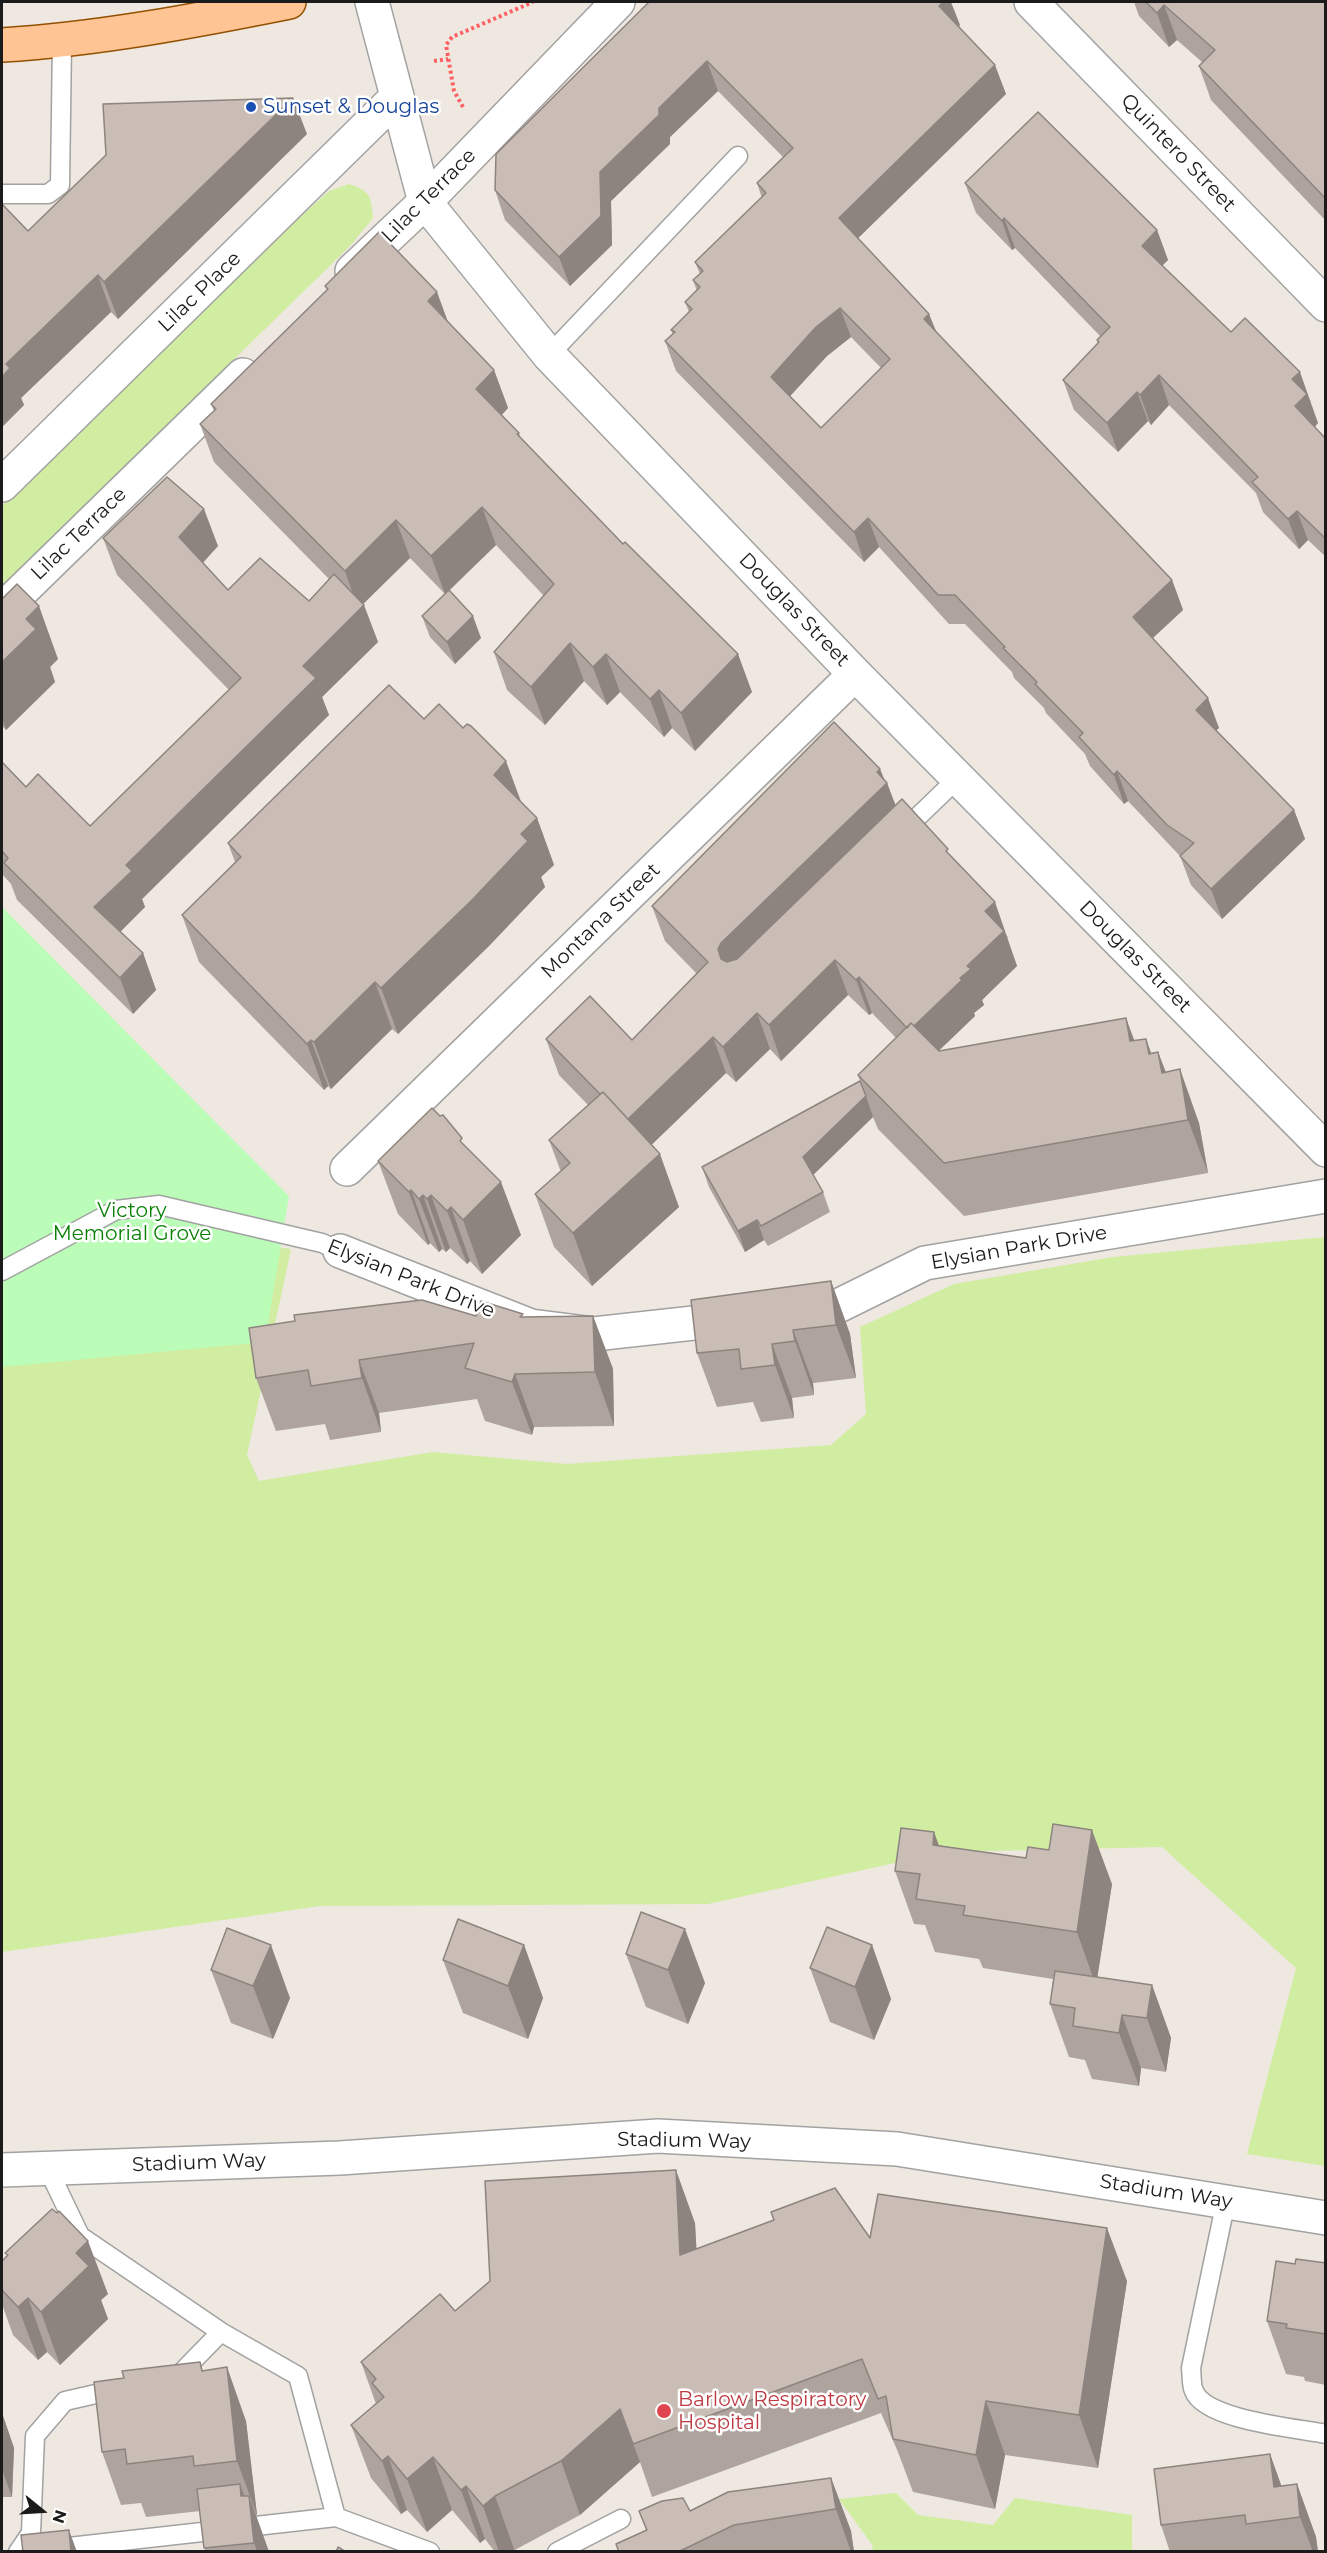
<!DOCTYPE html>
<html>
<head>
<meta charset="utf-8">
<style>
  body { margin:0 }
  #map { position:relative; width:1327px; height:2553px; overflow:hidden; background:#eee8e0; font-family:Montserrat,sans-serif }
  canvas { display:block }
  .frame { position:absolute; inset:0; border:3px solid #1b1b1b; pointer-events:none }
  .north { position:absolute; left:12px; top:2481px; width:60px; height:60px; -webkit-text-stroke:4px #fff; paint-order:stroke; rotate:108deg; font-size:16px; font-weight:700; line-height:24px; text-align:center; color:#1b1b1b }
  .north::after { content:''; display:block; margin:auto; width:21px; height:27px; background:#1b1b1b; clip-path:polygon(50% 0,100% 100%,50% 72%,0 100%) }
</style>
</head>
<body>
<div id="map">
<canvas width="1327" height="2553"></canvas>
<div class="frame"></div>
<div class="north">N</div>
</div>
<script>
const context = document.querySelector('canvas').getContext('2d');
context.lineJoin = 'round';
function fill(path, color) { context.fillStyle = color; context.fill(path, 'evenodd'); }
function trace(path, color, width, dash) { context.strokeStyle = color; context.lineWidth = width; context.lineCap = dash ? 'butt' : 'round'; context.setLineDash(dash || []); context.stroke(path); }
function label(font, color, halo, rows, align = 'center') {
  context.font = font + ' Montserrat,sans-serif'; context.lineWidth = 5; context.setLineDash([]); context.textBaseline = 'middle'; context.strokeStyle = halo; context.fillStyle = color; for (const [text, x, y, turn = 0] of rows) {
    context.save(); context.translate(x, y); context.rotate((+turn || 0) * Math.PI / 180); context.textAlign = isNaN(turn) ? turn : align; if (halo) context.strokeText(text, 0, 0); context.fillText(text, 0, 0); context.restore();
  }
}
const grass = new Path2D(`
  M349,184c22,7 22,13 24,34l-23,28 -348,340v-80l205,-205 122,-110z
  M1325,1237v929l-78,-12 49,-186 -134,-121 -217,5 -237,52 -388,2 -318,46v-653l208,-60 81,10 -44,206 12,26 174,-29 134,12 264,-19 35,-31 -6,-87 94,-43 159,-27z
  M896,2493l22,22 75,10 22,-27 117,17v36h-261l2,-5 -34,-47z`);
const park = new Path2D(`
  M2,907l287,289 -24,146 -263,25z`);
const path = new Path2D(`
  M434,61l14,-2
  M463,107l-9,-16 -8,-46 6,-8 81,-35`);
const service = new Path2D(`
  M2,194h46l12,-9 2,-144
  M549,355l189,-199
  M901,833l57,-55
  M2,1271l114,-61 43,-5 163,38 18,8
  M48,2169l32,67 141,96
  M1226,2201l-35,167c1,7 0,17 3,23 11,29 102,37 132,43
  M174,2377l5,-2 42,-43 77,44 38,141 94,35
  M51,2549l285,-32
  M18,2552l13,-19 4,-97 30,-35 53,-12
  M557,2552l64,-33`);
const minor = new Path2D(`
  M372,2l53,200 124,153 306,319 471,476
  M1031,2l295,303
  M352,271l73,-69 193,-200
  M2,485l395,-388
  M2,610l241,-235
  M347,1169l508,-495
  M340,1251l191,75 63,8 145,-16
  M796,1311l42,-5 87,-43 401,-67`);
const tertiary = new Path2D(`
  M2,2170l338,-12 318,-22 239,13 429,69`);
const primary = new Path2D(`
  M2,45c97,-6 192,-24 287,-43`);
const wall = new Path2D(`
  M649,2l311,23 -1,1 47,68 -148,144 71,76 8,19 235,247 11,30 -30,28 66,90 -3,2 78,80 11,29 -83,80 -31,-34 -11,-29 -52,-55 -4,3 -34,-38 -5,-12 -39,-41 -2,-5 -30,-30 -2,-6 -47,-48h-16l-70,-77 -15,15 -188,-191 -11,-30 8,-7 -2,-4 18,-18 -4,-10 12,-11 -4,-11 7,-6 -5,-12 67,-64 -5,-15 26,-26 -65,-66 -48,46v7l-59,57 1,44 -42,41 -65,-66 -10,-30zM851,337l30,31 -60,60 -31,-32 37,-40z
  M1134,2h192v219l-115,-121 -12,-34 3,-4 -25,-22 -8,7 -30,-31z
  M307,134l-189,185 -7,-7 -90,86 3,7 -22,22v-223l26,27z
  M965,183l192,47 11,30 -6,6 69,66 80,69 -1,1 8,21 -3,4 11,12v118l-18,-17 -9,9 -36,-37 -7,-19 -87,-88 -18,20 -3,-4 -30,31 -44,-42 -11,-30 35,-36 -1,-4 4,-3 -86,-89 -3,2 -36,-37z
  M325,286l123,37 46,47 14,38 -6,7 17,18 2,6 231,253 -57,59 -23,-23 -8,9 -44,-45 -13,13 -23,-24 -39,44 -38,-35 -13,-38 50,-56 -48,-51 -47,46 32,47 -26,26 -25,-27 -8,-21 23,-22 -35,-36 -47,46 15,38 -56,55 7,18 -187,184 3,8 -25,25 23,21 13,37 -23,24 -116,-114 -6,-16 -9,-10v-112l24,25 64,39 139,-136 -112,-115 -14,-37 115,8 -15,17 25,27 81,11 20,-22 -115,-117 -14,-38 14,-13 -3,-7 116,-114z
  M2,599l56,60 -8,8 5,15 -49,48 -4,-4z
  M424,719l39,9 58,75 16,15 17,47 -13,12 4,10 -56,59 -91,88 -6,-5 -61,60 -3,-3 -4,4 -125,-128 -17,-47 53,-53 -7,-19z
  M880,769l4,10 3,4 9,23 112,131 -1,1 10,28 -35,34 2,5 -10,8 1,3 -37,35 196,-10 12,-2 5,14 7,-1 8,20 33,51 9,50 -244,43 -86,-87 -5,-12 -60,58 10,17 7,20 -62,34 -4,-6 -19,12 -36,-65 -7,-20 158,-86 -2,-6 38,-37 -24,-25 -3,2 -21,-20 -67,66 -11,-12 -34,33 -10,-9 -75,72 28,62 -87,79 -38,-39 -19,-53 26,-22 -12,-32 39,-35 -29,-30 -13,-36 86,1 65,-66 -32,-33 -13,-35z
  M465,1146l56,89 -39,39 -12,-13 -3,3 -17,-16 -4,4 -4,-3 -3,3 -9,-9 -2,2 -30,-31 -20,-53z
  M831,1281l19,53 6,44 -43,5 1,12 -22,3 2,20 -33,4 -8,-20 -36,5 -20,-54z
  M476,1316l48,1 69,-1 20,53 1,57 -80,1 -2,8 -47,-14 -8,-22 -98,14 2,19 -51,8 -5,-16 -49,7 -20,-53z
  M939,1845l173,39 -15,93 55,8 19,53 -5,34 -25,-4 -2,18 -47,-7 -7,-19 -16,-3 -19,-53 3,-25 -70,-11 -4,-9 -44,-7 -10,-27 -11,-1 -19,-53z
  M524,1945l19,53 -15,41 -65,-26 -20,-53z
  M872,1945l19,54 -17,41 -44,-18 -20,-54z
  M626,1954l79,29 -17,41 -42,-17z
  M211,1970l79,28 -17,41 -42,-16z
  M695,2223l1,26 174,-11 257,43 -29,187 -93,-13 -10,54 -82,-17 -15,-40 -17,-39 -229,84 -12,-35 -60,53 -69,37h-16l-10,-13 -5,4 -28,-33 -25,22 -20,-22 -6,4 -30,-36 -20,-53 25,-21 -15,-42 94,-51z
  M5,2253l103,41 -7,6 7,19 -48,46 -13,-13 -9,8 -25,-25 -11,-31v-43l5,-5z
  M1326,2263v122l-21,-4 -1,-4 -18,-3 -19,-53 28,-57z
  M203,2370l43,51 11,94h-1l13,37h-63l-2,-4 -4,-37 -54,6 -5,-14 -20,2 -19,-53z
  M2,2413l12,35 -2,49h-10z
  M1270,2454l11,32 16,-2 19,53 2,15h-148l-9,-27z
  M831,2478l20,53 3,21h-235l-3,-8 30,-14 -7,-19h51z`);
const shadedWall = new Path2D(`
  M943,2h8l9,23 -10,10 -11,-29z
  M1164,5l13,35 -8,7 -12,-34z
  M707,61l11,30 -48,46v7l-59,57 1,44 -42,41 -11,-29 41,-85 59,-64z
  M995,65l11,29 -157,153 -10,-29z
  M293,98l14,36 -189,185 -14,-37z
  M1004,218l11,30 -3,2 -10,-29z
  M1157,230l11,30 -16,15 -10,-29z
  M98,275l13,37 -90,86 3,7 -22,22v-50l4,-13z
  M437,292l14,38 -23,-29z
  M840,308l11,29 -24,19 -46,50 -10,-29 45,-50z
  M929,314l11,29 -16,-24z
  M494,370l14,38 -18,19 -14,-38z
  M1300,372l18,51 -12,12 -11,-29 -3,-27z
  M1159,375l10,30 -18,20 -11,-30z
  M1137,392l11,29 -30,31 -11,-29z
  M482,507l14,38 -51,49 -14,-38z
  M204,509l14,37 -26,28 -13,-37z
  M1297,511l11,29 -9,9 -11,-30z
  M868,518l11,29 -15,15 -10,-30z
  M396,520l14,38 -52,51 -13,-38z
  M1172,580l11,30 -39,36 -11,-29z
  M364,605l14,37 -56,55 7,18 -187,184 3,8 -37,37 -14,-37 32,-42 177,-199z
  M39,606l19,53 -8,8 5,15 -49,48 -4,-12v-56l24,-43z
  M473,616l8,22 -26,26 -8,-22z
  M570,643l14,38 -39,44 -14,-38z
  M606,654l14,38 -13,13 -14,-38z
  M738,654l14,38 -57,59 -14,-38z
  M659,690l13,38 -8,9 -14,-38z
  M1208,698l11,30 -13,11 -10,-29z
  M506,761l17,46 -29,-32z
  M880,769l6,15 1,-1 13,35 -166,161 -13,-20 -3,-10 3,-6z
  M1117,771l11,30 -4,3 -10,-29z
  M1294,810l11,29 -83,80 -11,-30z
  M537,818l17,47 -13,12 4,10 -56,59 -91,88 -17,-46 140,-154z
  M995,902l22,64 -35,34 2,5 -10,8 1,3 -52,50 -13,-36 50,-52 7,-12 18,-55z
  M143,953l13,37 -23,24 -13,-36z
  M835,960l13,35 -67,66 -12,-36z
  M859,977l13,36 -3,2 -13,-35z
  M375,982l17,47 -61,60 -17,-47z
  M757,1013l13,36 -34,33 -13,-35z
  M1126,1018l20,54 -16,-31z
  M713,1037l13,36 -87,84 -13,-36z
  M1146,1039l19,53 -16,-38z
  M311,1040l17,46 -4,4 -17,-46z
  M1158,1052l20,54 -16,-33z
  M1180,1069l19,54 9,50 -20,-53z
  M866,1096l7,21 -62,60 -8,-20z
  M660,1154l19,53 -87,79 -19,-53z
  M501,1182l20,53 -39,39 -19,-54z
  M411,1190l19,53 -2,2 -19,-53z
  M423,1195l19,54 -3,3 -20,-53z
  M431,1195l19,53 -4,4 -19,-53z
  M451,1207l19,54 -3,3 -20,-53z
  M757,1220l7,20 -19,12 -7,-21z
  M831,1281l19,53 6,44 -20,-53z
  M593,1316l20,53 1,57 -19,-54z
  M793,1330l20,53 1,12 -19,-54z
  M772,1344l20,54 2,20 -19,-53z
  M359,1360l20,53 2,19 -19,-54z
  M515,1374l19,53 -2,8 -20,-53z
  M1092,1830l20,54 -16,102 -19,-54z
  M934,1832l20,54 -21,-41z
  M685,1929l20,54 -17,41 -20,-54z
  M271,1945l19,53 -17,41 -20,-53z
  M524,1945l19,53 -15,41 -20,-53z
  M872,1945l19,54 -17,41 -19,-53z
  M1152,1985l19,53 -5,34 -19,-54z
  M1122,2015l19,53 -2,18 -20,-53z
  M676,2170l19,53 5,85 -20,-53z
  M1107,2228l20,53 -29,187 -19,-53z
  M88,2241l20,53 -7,6 7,19 -48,46 -19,-53 35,-59z
  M28,2298l19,54 -9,8 -20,-53z
  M227,2367l19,54 11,94 -20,-54z
  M986,2401l19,54 -10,54 -19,-54z
  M620,2409l20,53 -60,53 -19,-54z
  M2,2413l12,35 -2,49 -10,-28z
  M1270,2454l19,53 -15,-20z
  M388,2456l19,54 -6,4 -19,-53z
  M433,2457l19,53 -25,22 -20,-53z
  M831,2478l20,53 3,21h-3l-15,-43z
  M240,2484l11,30 -2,-18 20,56h-12l-16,-56z
  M1297,2484l19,53 2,15h-5l-13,-35z
  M466,2486l19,53 -5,4 -19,-53z
  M495,2496l19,53 -3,3h-12l-16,-46z
  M69,2530l8,22h-6z`);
const building = new Path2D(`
  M649,2h294l-4,4 56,59 -156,153 90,96 -5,5 248,261 -39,37 75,81 -12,12 98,100 -83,79 -31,-33 14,-13 -27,-18 -50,-54 -3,4 -35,-38 4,-4 -48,-49 2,-2 -34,-34 2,-1 -50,-52h-17l-70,-77 -14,14 -189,-191 10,-9 -4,-2 21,-21 -7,-7 15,-15 -7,-7 10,-9 -8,-9 71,-69 -9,-10 36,-35 -86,-87 -48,47v7l-59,57 1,44 -42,41 -64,-67 1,-36zM840,308l50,51 -69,69 -50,-51 45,-50z
  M1146,2h180v197l-127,-133 16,-16 -51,-45 -7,8z
  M293,98l-189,184 -6,-7 -92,89 4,4 -8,9v-173l26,27 78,-76 -3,-51z
  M1038,112l119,118 -15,16 89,86 14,-14 55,54 -8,7 15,15 -12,12 31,33 -1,99 -28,-27 -9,8 -36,-37 6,-5 -99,-102 -19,20 -3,-3 -30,31 -44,-43 36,-38 -2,-2 13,-13 -106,-109 -2,3 -37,-38z
  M379,232l58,60 -9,9 66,69 -18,19 43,44 -2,1 106,110 2,-2 113,112 -57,59 -22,-23 -9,9 -44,-45 -13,13 -23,-24 -39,44 -37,-35 60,-68 -72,-77 -51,49 -35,-36 -51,51 -145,-147 16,-15 -5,-5 117,-115 -3,-3z
  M167,477l37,32 -25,28 49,53 32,-32 49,43 25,-27 30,31 -61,61 13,12 -190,187 6,6 -38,36 49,46 -23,25 -116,-115 4,-5 -6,-7v-89l24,25 12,-13 52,52 151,-148 -138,-140z
  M17,584l22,22 -13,13 10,10 -34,33v-63z
  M449,590l24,26 -26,26 -25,-26z
  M389,685l35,34 15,-15 24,24 4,-4 4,2 35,35 -12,14 43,43 -16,16 7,7 -56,59 -91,88 -6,-6 -61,60 -3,-2 -4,4 -125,-129 59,-58 -13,-14z
  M834,722l46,47 -3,3 10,11 -166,160 -3,6 3,10 6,3 10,-3 165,-160 46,50 -2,2 49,51 -10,9 19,20 -37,35 4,3 -11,9 2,2 -48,46 -3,-3 -4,5 -48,-51 -3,3 -21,-20 -66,65 -12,-12 -34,34 -10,-10 -85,82 -25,-27 -3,2 -54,-55 44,-43 42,44 76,-78 -56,-56z
  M1126,1018l4,23 16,-2 3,15 9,-2 4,21 18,-4 8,51 -244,43 -86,-88 53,-52 28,28z
  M860,1081l6,15 -63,61 20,35 -62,34 -4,-6 -19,11 -36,-64z
  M603,1092l57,62 -87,79 -38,-39 35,-31 -21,-23z
  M432,1108l8,8 3,-1 19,23 -2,3 41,41 -38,38 -12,-13 -4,4 -16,-16 -4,4 -4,-4 -4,4 -8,-9 -2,2 -31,-31z
  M831,1281l5,44 -43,5 2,11 -23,3 3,21 -34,4 -2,-20 -42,4 -6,-53z
  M422,1300l54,16 5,-15 42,13 -3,3 73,-1 2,56 -80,2 -3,8 -47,-14 9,-25 -115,17 3,18 -51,8 -3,-16 -52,8 -7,-50 46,-7 -1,-6z
  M1053,1824l39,6 -15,102 -114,-17 2,-9 -49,-7 4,-25 -25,-3 6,-43 33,4 -1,13 93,13 2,-11 21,3z
  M641,1912l44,17 -17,41 -42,-16z
  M458,1919l66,26 -16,41 -65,-26z
  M827,1927l45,18 -17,42 -45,-19z
  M227,1928l44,17 -18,41 -42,-16z
  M1055,1971l97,14 -5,33 -25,-3 -3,18 -46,-7 2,-18 -25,-4z
  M676,2170l4,85 94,-35 -3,-8 64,-24 35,50 8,-44 229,34 -28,187 -93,-14 -10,54 -83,-16 -7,-43 -8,3 -16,-40 -229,85 -13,-35 -59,52 -66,35 -12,10 -17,-20 -5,4 -28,-33 -26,22 -19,-23 -6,5 -31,-36 33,-28 -12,-14 4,-4 -15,-17 79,-68 15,17 35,-30 -5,-100z
  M52,2209l5,4 2,-2 29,30 -12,12 13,13 -48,46 -13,-14 -10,9 -16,-17v-29l6,-6 -3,-2z
  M1296,2259l30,4v71l-40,-6 1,-4 -20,-3 9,-60 19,3z
  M200,2362l2,9 25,-4 10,94 -43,5 -1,-10 -66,8 -2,-15 -23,3 -8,-70 30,-4 -2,-7z
  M1270,2454l4,33 23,-3 3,33 -54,7 -1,-9 -84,10 -7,-56z
  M831,2478l5,31 -102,16 -56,27h-59l-3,-8 31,-14 -8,-19 23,-10 21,-3 7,13 38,-19z
  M240,2484l1,12h8l5,47 -50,5 -7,-59z
  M69,2530l2,22h-48l-2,-17z
  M338,2547l8,5h-10z`);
const markers = [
  [251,107,6,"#1a4fb4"],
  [664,2411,8,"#e0444e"]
];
const transitNames = [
  ["Sunset & Douglas",263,107]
];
const streetNames = [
  ["Quintero Street",1178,153,46],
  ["Lilac Terrace",429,196,-45],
  ["Lilac Place",200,292,-44],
  ["Lilac Terrace",79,534,-44],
  ["Douglas Street",794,610,46],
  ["Montana Street",601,921,-44],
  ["Douglas Street",1135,957,45],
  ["Elysian Park Drive",1019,1248,-10],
  ["Elysian Park Drive",411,1279,22],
  ["Stadium Way",684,2141,1],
  ["Stadium Way",199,2163,-2],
  ["Stadium Way",1166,2192,9]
];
const parkNames = [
  ["Victory",132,1211],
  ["Memorial Grove",132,1234]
];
const healthNames = [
  ["Barlow Respiratory",678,2400],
  ["Hospital",678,2423]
];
fill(grass, '#d0eda1');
fill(park, '#bbfdb8');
trace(service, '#a2a2a2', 21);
trace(minor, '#a2a2a2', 36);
trace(tertiary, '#a2a2a2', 36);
trace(primary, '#935000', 36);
trace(path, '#ff6063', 4, [3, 3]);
trace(service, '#fff', 18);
trace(minor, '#fff', 33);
trace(tertiary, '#fff', 33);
trace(primary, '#ffc494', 33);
fill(wall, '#aea39d');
fill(shadedWall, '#8d847f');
fill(building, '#cabdb6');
trace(building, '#8d847f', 1.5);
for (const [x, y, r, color] of markers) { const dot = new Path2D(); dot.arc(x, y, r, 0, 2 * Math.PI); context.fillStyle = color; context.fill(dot); trace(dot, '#fff', 2); }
label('20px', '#164399', '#fff', transitNames, 'left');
label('20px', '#1b1b1b', '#fff', streetNames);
label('20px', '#097f04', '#fff', parkNames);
label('20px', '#be3a42', '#fff', healthNames, 'left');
</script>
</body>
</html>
